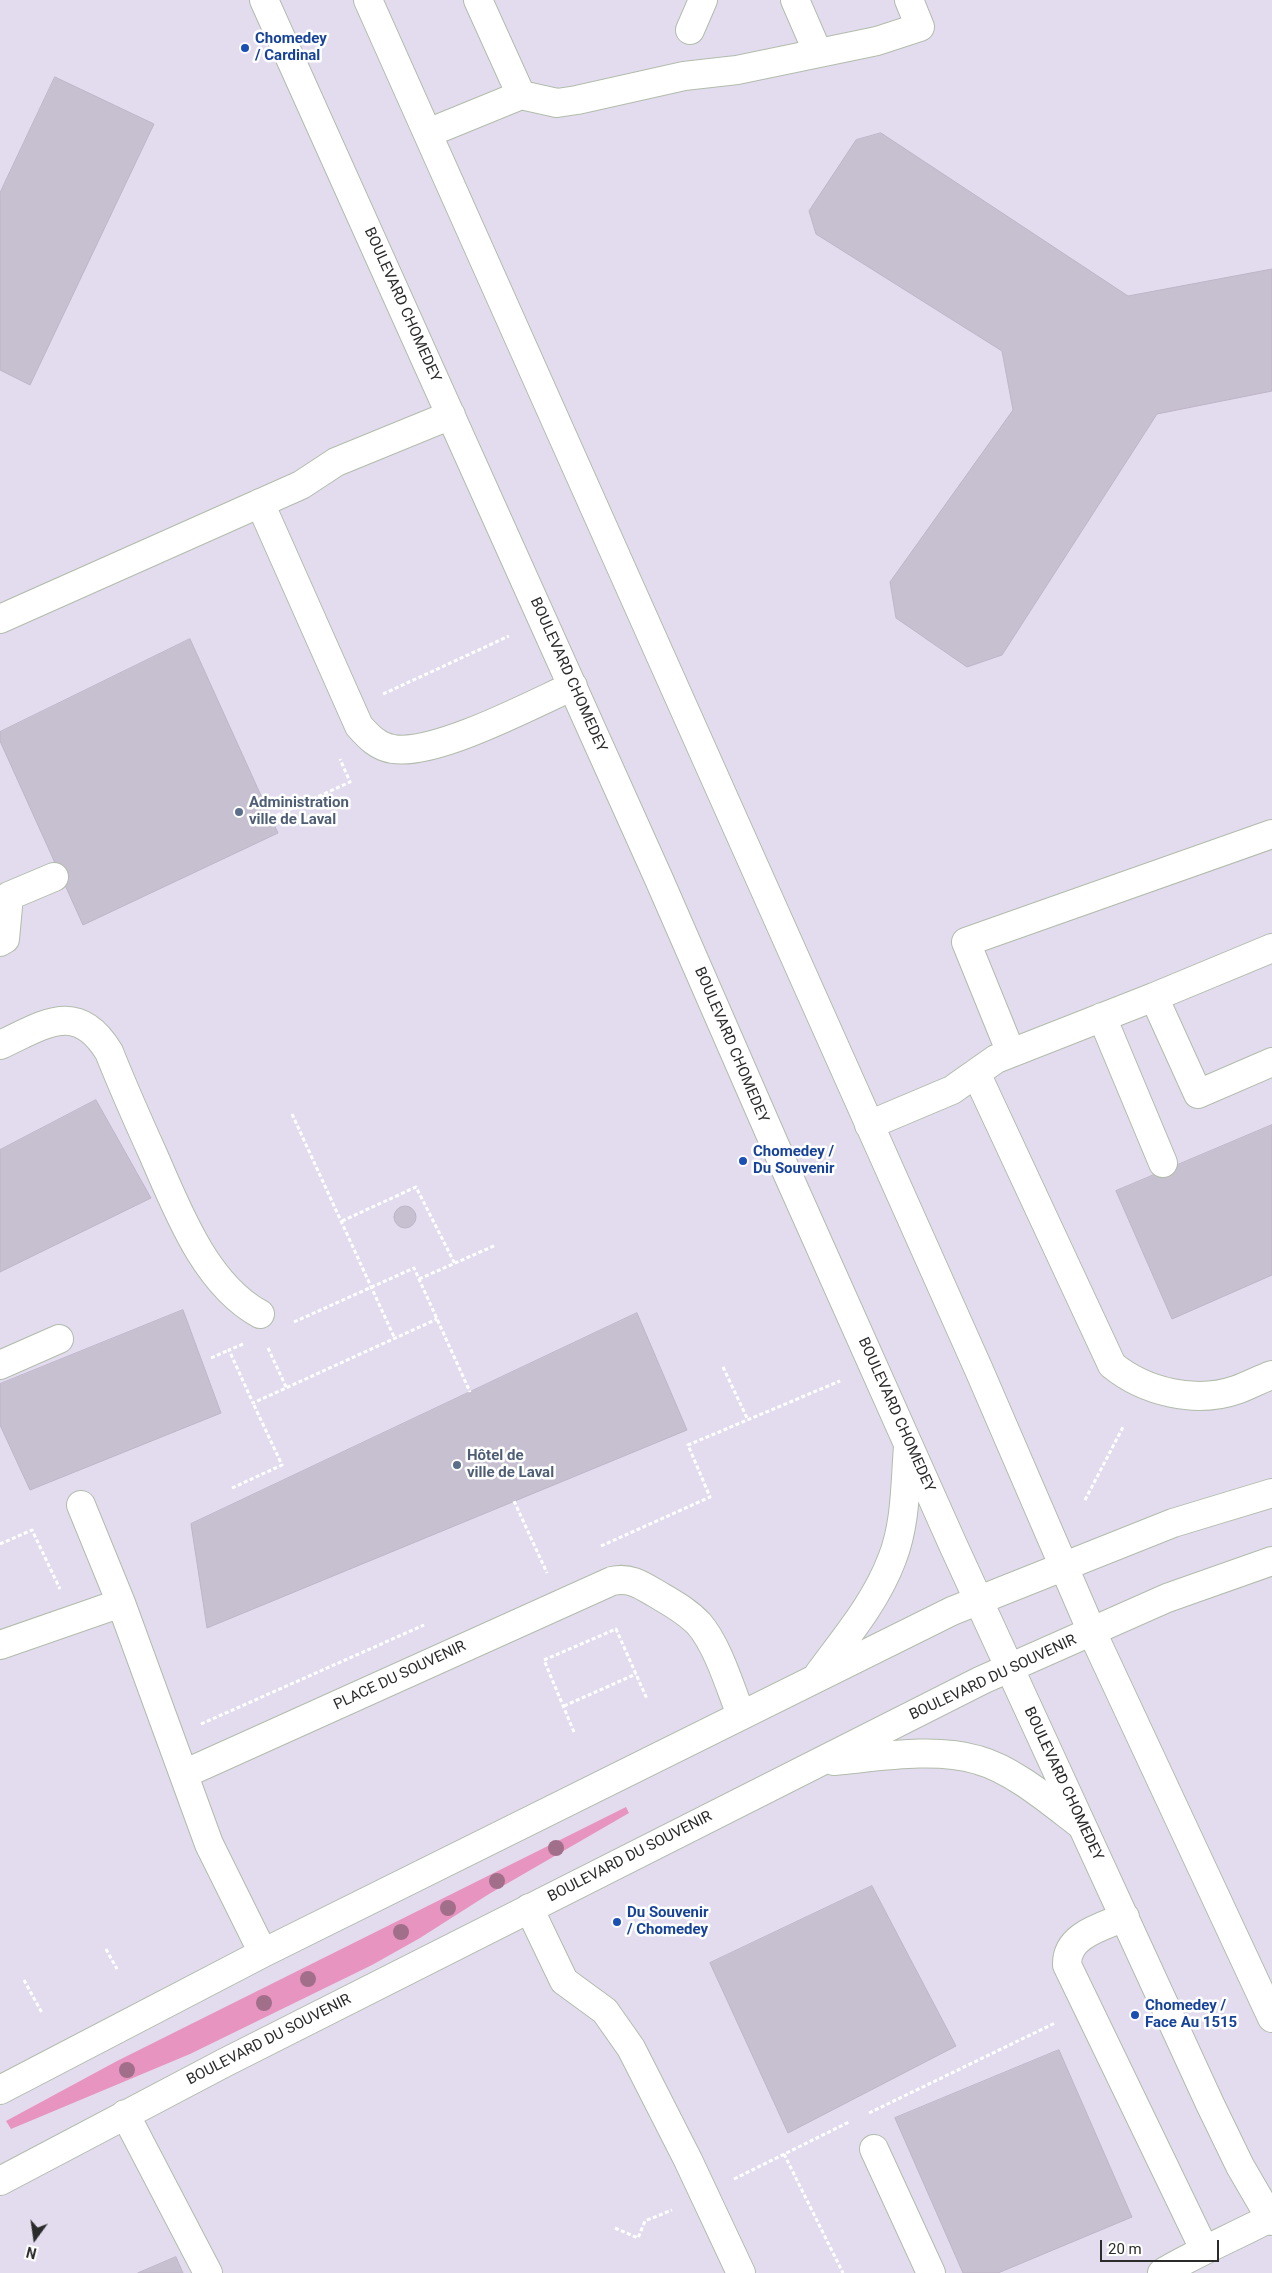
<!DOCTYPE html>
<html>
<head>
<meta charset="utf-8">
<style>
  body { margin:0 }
  #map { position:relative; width:1272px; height:2273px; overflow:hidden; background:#e2dcee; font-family:Roboto,sans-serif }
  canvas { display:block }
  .north { position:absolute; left:10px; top:2213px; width:50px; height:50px; -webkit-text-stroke:4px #fff; paint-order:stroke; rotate:194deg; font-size:14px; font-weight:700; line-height:20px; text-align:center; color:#2b2b2b }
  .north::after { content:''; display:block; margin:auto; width:18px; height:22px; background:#2b2b2b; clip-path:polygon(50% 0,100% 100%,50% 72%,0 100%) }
  .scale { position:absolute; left:1100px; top:2240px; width:119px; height:22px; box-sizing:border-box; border:2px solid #2b2b2b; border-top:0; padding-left:6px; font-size:15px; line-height:18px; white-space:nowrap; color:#2b2b2b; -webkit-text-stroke:4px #fff; paint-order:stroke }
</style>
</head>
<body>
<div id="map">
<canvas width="1272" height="2273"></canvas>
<div class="north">N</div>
<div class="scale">20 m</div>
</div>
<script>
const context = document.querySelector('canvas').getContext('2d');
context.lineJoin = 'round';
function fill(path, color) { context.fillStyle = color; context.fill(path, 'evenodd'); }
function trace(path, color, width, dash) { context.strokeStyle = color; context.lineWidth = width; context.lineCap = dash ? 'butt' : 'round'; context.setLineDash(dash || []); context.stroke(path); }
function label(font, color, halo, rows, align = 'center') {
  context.font = font + ' Roboto,sans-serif'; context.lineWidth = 5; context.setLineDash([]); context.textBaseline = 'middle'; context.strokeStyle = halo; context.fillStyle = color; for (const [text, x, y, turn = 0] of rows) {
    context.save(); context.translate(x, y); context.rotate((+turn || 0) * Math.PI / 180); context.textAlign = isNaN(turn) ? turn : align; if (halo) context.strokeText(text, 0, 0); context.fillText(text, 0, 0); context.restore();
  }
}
const green = new Path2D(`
  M626,1807l3,6 -140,81 -69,44 -48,27 -182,89 -179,75 -5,-8 111,-60z`);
const building = new Path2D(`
  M55,77l99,47 -124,261 -30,-15v-177z
  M881,133l247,163 144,-27v122l-115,23 -155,241 -35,12 -71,-49 -6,-36 123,-172 -11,-59 -186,-117 -7,-23 47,-71z
  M190,639l88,194 -195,92 -83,-184v-9z
  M96,1100l55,98 -151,74v-122z
  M1272,1125v150l-100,44 -56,-128z
  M394 1217a11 11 0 1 1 22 0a11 11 0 1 1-22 0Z
  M183,1310l38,103 -191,77 -30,-65v-41z
  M637,1313l50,117 -480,198 -16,-104z
  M872,1886l84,160 -168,87 -78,-170z
  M1059,2050l73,167 -134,56h-35l-68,-155z
  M176,2257l7,16h-45z`);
const path = new Path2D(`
  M383,694l126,-58
  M271,818l79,-36 -10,-23
  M292,1114l103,225
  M342,1221l74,-34 39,77
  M419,1279l77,-34
  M294,1322l120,-54 56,124
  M243,1344l-14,6 24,53 184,-84
  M268,1348l19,41
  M211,1358l18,-8
  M723,1367l25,53
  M232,1488l50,-23 -29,-62
  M1085,1500l38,-73
  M514,1501l33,72
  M0,1544l32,-14 28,59
  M601,1546l109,-49 -22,-52 152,-64
  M564,1706l72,-32
  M201,1724l223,-99
  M574,1732l-30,-72 72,-31 31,70
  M106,1949l11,20
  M24,1980l18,33
  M869,2113l186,-90
  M784,2154l59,119
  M734,2179l115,-57
  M615,2228l23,10 7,-17 27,-11`);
const minor = new Path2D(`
  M264,0l394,877 126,289 170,381 256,557 30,62 32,55
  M368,0l611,1370 113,262 180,386
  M795,0l23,53
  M690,30l13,-30
  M521,95l36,8 20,-3 107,-24 53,-6 140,-29 43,-14 -11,-27
  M428,133l93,-38 -43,-95
  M260,503l99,223c10,11 19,21 34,23 42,7 138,-44 180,-63
  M0,619l301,-134 35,-23 115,-47
  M9,896l45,-19
  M0,942l5,-3 4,-43
  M1154,997l118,-49
  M1102,1017l61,146
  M0,1045c44,-20 77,-46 109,7 14,35 29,69 44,102 24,55 52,130 107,160
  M1011,1053l-45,-111 306,-108
  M976,1073l136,292c33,27 84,39 124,25 12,-4 24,-11 36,-15
  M869,1125l83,-35 44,-31 158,-62 44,97 74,-32
  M0,1365l59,-26
  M81,1505l40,98
  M0,1645l121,-42 88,241 54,109
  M818,1675c27,-37 58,-73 74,-116 14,-35 13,-75 16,-113
  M834,1761c44,-4 101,-14 144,-1 36,10 74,43 103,65
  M184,1774l428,-193c17,-4 28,3 43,12 15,9 31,17 44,31 19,22 31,63 42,91
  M529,1908l35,73 41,30 26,37 57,112 53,113
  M1125,1917c-23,10 -59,18 -58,48l137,284
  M0,2090l263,-137 689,-342 221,-88 99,-30
  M125,2114l83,159
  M874,2149l57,124
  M0,2181l224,-118 758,-383 185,-82 105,-37
  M1162,2273c35,-21 72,-36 108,-55`);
const trees = [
  [556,1848],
  [497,1881],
  [448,1908],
  [401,1932],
  [308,1979],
  [264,2003],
  [127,2070]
];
const markers = [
  [245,48,5,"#1a4fb4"],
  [239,812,5,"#5c6f8a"],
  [743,1161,5,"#1a4fb4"],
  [457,1465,5,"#5c6f8a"],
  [617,1922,5,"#1a4fb4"],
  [1135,2015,5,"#1a4fb4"]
];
const transitNames = [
  ["Chomedey",255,39],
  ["/ Cardinal",255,56],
  ["Chomedey /",753,1152],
  ["Du Souvenir",753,1169],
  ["Du Souvenir",627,1913],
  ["/ Chomedey",627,1930],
  ["Chomedey /",1145,2006],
  ["Face Au 1515",1145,2023]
];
const streetNames = [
  ["BOULEVARD CHOMEDEY",402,305,66],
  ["BOULEVARD CHOMEDEY",568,675,66],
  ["BOULEVARD CHOMEDEY",731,1045,67],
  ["BOULEVARD CHOMEDEY",896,1415,66],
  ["PLACE DU SOUVENIR",400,1676,-25],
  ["BOULEVARD DU SOUVENIR",993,1678,-25],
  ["BOULEVARD CHOMEDEY",1063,1784,65],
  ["BOULEVARD DU SOUVENIR",630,1857,-27],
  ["BOULEVARD DU SOUVENIR",269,2040,-27]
];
const serviceNames = [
  ["Administration",249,803],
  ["ville de Laval",249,820],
  ["Hôtel de",467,1456],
  ["ville de Laval",467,1473]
];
fill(green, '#e894c1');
fill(building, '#c7c0d0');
trace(building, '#beb5c9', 1);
trace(minor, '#b2bcac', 30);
trace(path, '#fff', 3, [4, 2.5]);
trace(minor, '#fff', 28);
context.fillStyle = '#a26f8a';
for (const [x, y] of trees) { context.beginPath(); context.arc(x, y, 8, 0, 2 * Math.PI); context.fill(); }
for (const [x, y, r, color] of markers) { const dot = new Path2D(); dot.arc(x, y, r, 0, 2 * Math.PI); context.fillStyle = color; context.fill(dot); trace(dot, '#fff', 2); }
label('bold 15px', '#164399', '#fff', transitNames, 'left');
label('15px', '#2b2b2b', '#fff', streetNames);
label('bold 15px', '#4e5e75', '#fff', serviceNames, 'left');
</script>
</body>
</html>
